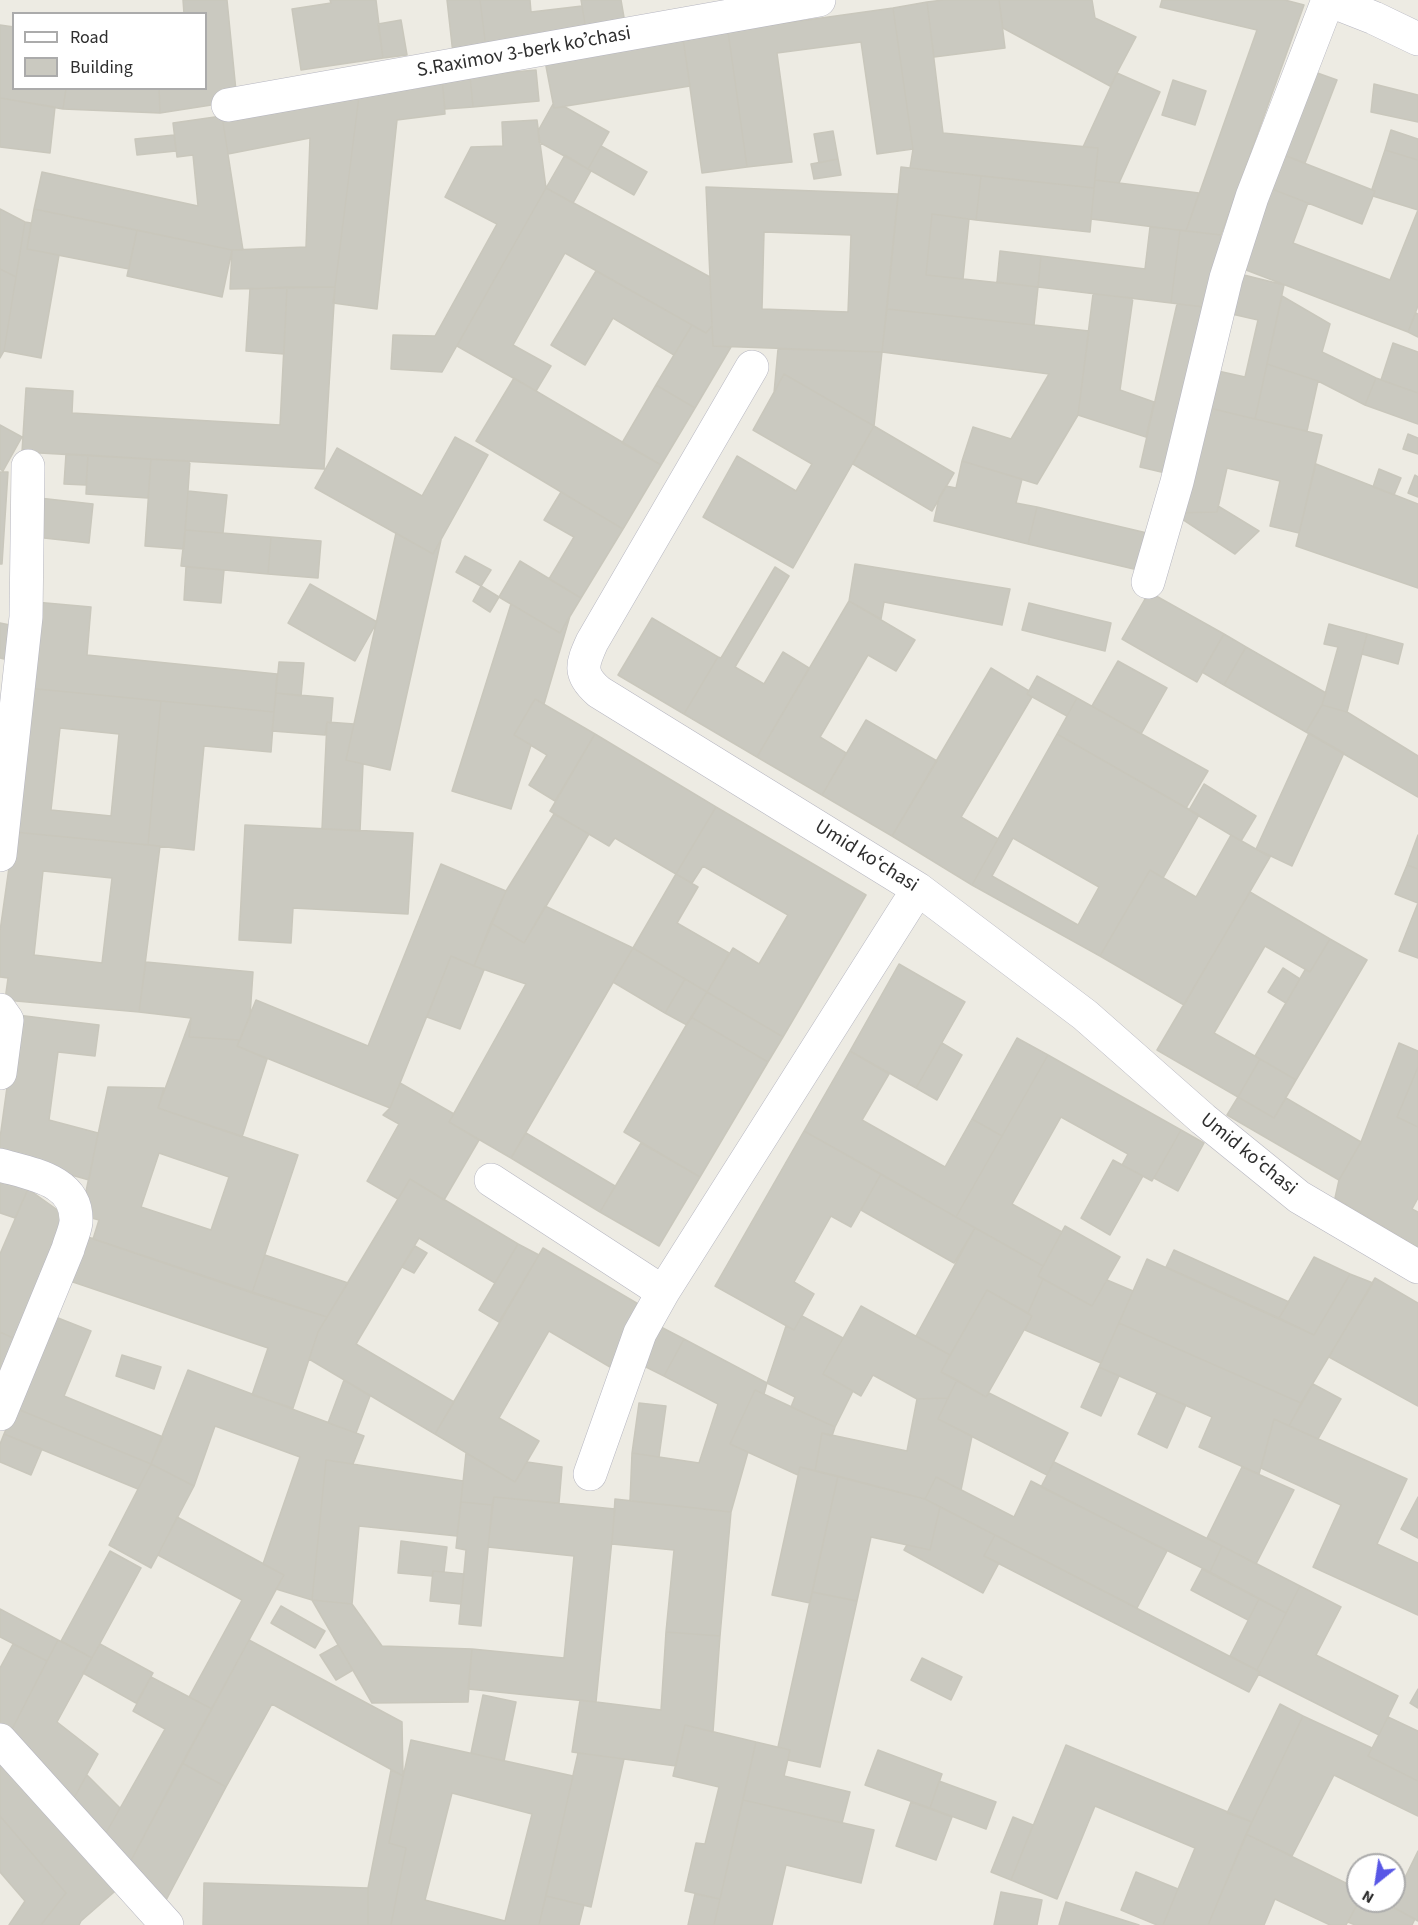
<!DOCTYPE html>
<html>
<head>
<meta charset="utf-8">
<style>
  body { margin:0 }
  #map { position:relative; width:1418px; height:1925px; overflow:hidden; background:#edebe3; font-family:"Source Sans 3",sans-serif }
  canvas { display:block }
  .legend { position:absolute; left:12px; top:12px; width:195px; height:78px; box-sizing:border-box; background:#fff; border:2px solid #ababab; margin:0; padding:8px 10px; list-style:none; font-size:18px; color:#2e2e2e }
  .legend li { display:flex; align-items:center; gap:12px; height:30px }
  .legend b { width:30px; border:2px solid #ababab }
  .north { position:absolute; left:1346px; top:1853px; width:60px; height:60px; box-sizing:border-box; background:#fff; border:2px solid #ababab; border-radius:50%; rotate:210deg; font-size:16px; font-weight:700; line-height:24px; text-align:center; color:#2e2e2e }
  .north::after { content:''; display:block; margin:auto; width:21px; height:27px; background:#5857e6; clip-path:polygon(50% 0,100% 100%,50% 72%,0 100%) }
</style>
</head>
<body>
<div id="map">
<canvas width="1418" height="1925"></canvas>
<ul class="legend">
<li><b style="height:8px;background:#fff"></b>Road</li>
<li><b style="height:16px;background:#cac9c0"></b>Building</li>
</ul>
<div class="north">N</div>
</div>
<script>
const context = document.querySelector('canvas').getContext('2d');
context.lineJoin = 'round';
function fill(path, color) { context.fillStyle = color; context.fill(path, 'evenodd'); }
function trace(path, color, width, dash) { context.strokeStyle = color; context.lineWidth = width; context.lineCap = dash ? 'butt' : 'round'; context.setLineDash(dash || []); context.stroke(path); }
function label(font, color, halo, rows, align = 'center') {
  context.font = font + ' "Source Sans 3",sans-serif'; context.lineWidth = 5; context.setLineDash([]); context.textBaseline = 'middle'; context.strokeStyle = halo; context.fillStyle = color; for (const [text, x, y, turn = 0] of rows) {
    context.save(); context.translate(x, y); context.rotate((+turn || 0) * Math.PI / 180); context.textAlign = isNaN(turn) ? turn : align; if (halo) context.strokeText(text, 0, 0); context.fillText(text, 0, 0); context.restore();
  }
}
const building = new Path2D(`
  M183,0h44l10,101 -77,12 -1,-25h47v-74h-22z
  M330,0h46l7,58 -82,12 -9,-61 39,-6z
  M447,0h33l6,48 -33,6z
  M480,0h50l1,12 51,-6 5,30 -101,12z
  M581,0h40l5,29 -39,7z
  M943,0h56l6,48 -71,9 -7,-55z
  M999,0h93l3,18 41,19 -26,49 -107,-58z
  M1162,0h123l19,5 -83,230 -35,-4 71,-201 -97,-23z
  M927,2l16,131 155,15 -4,40 -184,-20 3,-19 -20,-141z
  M893,8l20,141 -36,5 -16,-112 -84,11 15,109 -45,5 -19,-136z
  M401,20l6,35 -24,3 -5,-34z
  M0,25l14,2v61h52l-3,21 -63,-11z
  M728,31l19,136 -45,6 -19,-135z
  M683,38l7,48 -136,22 -9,-47z
  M536,70l3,31 -66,6 -3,-31z
  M1309,70l28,10 -32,83 -29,-11z
  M1117,73l43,19 -41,91 -24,-3 3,-32 -15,-1z
  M442,76l3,38 -48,6 -20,189 -44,-6 27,-215z
  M470,76l3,31 -28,2 -3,-30z
  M1173,80l33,11 -11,34 -33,-10z
  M1374,84l44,11v27l-47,-10z
  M66,88h93l1,25 -97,-4z
  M360,88l-25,199 -105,2 2,-39 74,-3 4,-109 -82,16 -6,-38z
  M0,98l55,9 -5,46 -50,-6z
  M553,104l1,4 11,-1 44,25 -21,37 -49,-27 -1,-11z
  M222,116l21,134h-11l-198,-41 8,-37 156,34 -5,-51 -16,2 -4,-34z
  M537,120l9,68 -104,184 -51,-3 2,-34 42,1 62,-112 -52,-27 26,-50 32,-1 -1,-24z
  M1391,130l27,9v21l-33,-10z
  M833,131l5,28 -19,4 -5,-29z
  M174,135l2,16 -39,4 -2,-16z
  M601,146l46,26 -13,23 -46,-26z
  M1385,150l33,10v50l-45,-14 2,-5 -3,-2z
  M1276,152l99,39 -13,33 -98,-38z
  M565,155l26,16 -18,32 -27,-15z
  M838,159l3,16 -27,4 -3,-15z
  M901,167l80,9 -5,44 -44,-6 -6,61 112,12 -4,38 -147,-16z
  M981,176l113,12 -4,44 -114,-12z
  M1095,180l104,13 -13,38 -95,-12z
  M1264,186l44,17 -15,40 97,37 28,-70v96l-10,26 -175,-67z
  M706,187l192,7 -16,158 -169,-6zM764,232l87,3 -3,77 -86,-3z
  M546,188l164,89 2,49 -6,7 -141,-80 -52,92 38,21 -15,25 -79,-45z
  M0,209l25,13 -9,55 -16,-8z
  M34,209l103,21 -8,39 -102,-20z
  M932,214l37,5 -6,60 -37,-4z
  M25,222l6,1 -4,26 32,6 -18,103 -37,-7z
  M1150,227l30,3 -9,73 -133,-16 3,-31 104,13z
  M137,230l95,20 -10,47 -95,-21z
  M1180,230l41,5 -8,73 -42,-5z
  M1000,251l41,5 -3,31 -41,-5z
  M0,269l16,8 -12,74 -4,7z
  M596,271l96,54 -18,30 -61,-37 -28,47 -34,-20z
  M1232,272l52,13 -29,134 -54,-13 8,-37 36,8 13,-57 -35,-8z
  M287,287l-3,67 -38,-3 4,-62z
  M287,287h48l-11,182 -302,-17 4,-64 47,3 -1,22 208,12z
  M1093,294l40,4 -13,92 34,12 -8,35 -68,-22z
  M1282,296l48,28 -8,28 54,26 -11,27 -47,-24 -51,-17z
  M1177,304l36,4 -39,167 -34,-8z
  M887,309l202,22 -11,84 -41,69 -75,-23 11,-34 38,12 38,-65 -167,-22z
  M1416,313l2,1v23l-10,-5z
  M692,325l14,8 6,-7 1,20 18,1 -36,61 -39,-23z
  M1393,343l25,9v41l-37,-13z
  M778,349l104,3 -8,74 -90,-52 -10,19z
  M1267,364l51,17 -11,50 -52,-12z
  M784,374l90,52 -81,142 -90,-51 34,-61 59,35 16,-27 -59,-34z
  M514,378l147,87 -38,64 -147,-88z
  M1376,378l42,15v31l-53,-19z
  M656,385l39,23 -34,57 -39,-22z
  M1201,406l121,29 -23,98 -29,-7 10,-45 -53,-13 -10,44 -44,1z
  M0,425l22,12 -19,34 -3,-2z
  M874,426l80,47 -22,38 -79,-47z
  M1408,434l10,4v16l-15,-5z
  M455,437l33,18 -55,99 -118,-66 22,-40 85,48z
  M66,454l22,1 -2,30 -22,-1z
  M88,455l63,4 -3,39 -62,-4z
  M151,459l39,2 -6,88 -39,-3z
  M962,461l60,18 -6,24 21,4 -9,37 -94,-23 5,-23 7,-12 10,2z
  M1316,464l102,40v84l-122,-42z
  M1379,469l22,9 -7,17 -21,-8z
  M0,472h8l-6,92h-2z
  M1415,475l3,2v20l-10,-4z
  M188,491l39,4 -4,38 -38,-3z
  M561,492l62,37 -42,69 -32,-19 25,-42 -30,-17z
  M39,498l54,6 -4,39 -54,-6z
  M1218,506l41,25 -24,23 -62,-41 44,-1z
  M1037,507l110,26 -9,37 -110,-26z
  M185,530l86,7 -3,37 -87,-8z
  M396,533l37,21 8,-14 -51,230 -44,-10z
  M271,537l50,4 -3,37 -50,-4z
  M465,556l26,14 -10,16 -25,-14z
  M520,561l61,37 -21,35 -61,-36z
  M855,564l155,25 -8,36 -118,-23 -3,17 -32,-18z
  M186,567l38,3 -3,33 -37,-3z
  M775,567l14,9 -54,91 29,17 19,-32 26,16 -52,89 -73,-43 34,-57 3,1z
  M310,584l67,38 -22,39 -67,-38z
  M481,586l18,11 -9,15 -17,-11z
  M1149,592l75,42 -27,48 -75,-43z
  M849,601l66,39 -19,31 -28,-16 -48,82 26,16 -24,42 -65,-38z
  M35,602l56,5 -4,48 190,19 -3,38 -247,-24z
  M1029,603l82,20 -6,28 -83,-21z
  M511,604l49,29 10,-17 -26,88 -9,-5 -21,36 17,10 -20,64 -59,-18z
  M652,618l66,39 -34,57 -66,-39z
  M0,623l20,4 -8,34 -12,-3z
  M1329,624l38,10 -20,78 -25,-7 16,-58 -14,-3z
  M1224,634l22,13 -22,38 -22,-13z
  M1367,634l36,10 -5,20 -36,-10z
  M1246,647l80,46 -4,12 -16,27 -82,-47z
  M1118,661l49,27 -26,46 -49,-28z
  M279,662l25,1 -3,33 -25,-3z
  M991,668l38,23 -2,3 5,3 -71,120 37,22 -26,46 -80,-49z
  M1037,676l40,22 -10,18 -40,-22z
  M27,688l134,13 -13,144 -134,-13zM60,728l59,6 -8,82 -60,-6z
  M276,693l57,5 -2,25 -4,-1 -2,13 -53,-4z
  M1077,698l131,73 -22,37 -129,-74z
  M535,699l60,35 -40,67 -26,-16 18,-30 -33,-20z
  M161,701l113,11 -3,40 -67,-6 -10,104 -46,-5z
  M1322,705l25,7 71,44v41l-112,-65z
  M866,720l71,41 -45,75 -70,-41z
  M327,722l27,2 -8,36 17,4 -3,67 -38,-2z
  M1309,733l35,20 -52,113 -36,-17z
  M595,734l121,73 -40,67 -61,-36 -6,8 -59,-35z
  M1057,734l142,81 -36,63 -13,-8 -50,86 -128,-71zM1013,838l86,49 -21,38 -86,-49z
  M1204,784l52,32 -15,25 -52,-31z
  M716,807l150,88 -83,142 -76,-45 26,-44 26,16 29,-49 -85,-49 -11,17 -16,-9z
  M554,814l35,20 -65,109 -33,-20 15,-32z
  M245,825l168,8 -5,81 -115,-6 -2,35 -52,-3z
  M14,832l146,14 -21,166 -134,-12 3,-22 -8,-1v-46zM43,871l69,7 -10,85 -68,-8z
  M1231,835l39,22 -86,148 -84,-49 50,-86 46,27z
  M1418,835v34l-11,-4z
  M441,864l65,27 -32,75 -23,-10 -61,152 -153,-62 19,-46 112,46z
  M1407,865l11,4v34l-23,-9z
  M676,874l22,13 -21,36 52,30 -22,39 -74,-44z
  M1250,892l80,47 -20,33 -45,-26 -51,87 46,26 -22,38 -81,-47z
  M1418,903v55l-19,-7z
  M545,906l88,42 -122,210 -62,-36 77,-138 -52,-18 17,-43 33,20z
  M1330,939l37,21 -71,120 -41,-24 50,-86 5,2z
  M633,948l52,31 -20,34 -52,-31z
  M451,956l33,14 -24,59 -33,-12z
  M146,962l107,10 -3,44 -10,24 -51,-3 2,-19 -52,-6z
  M899,964l66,38 -49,86 -66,-37z
  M1283,968l17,11 -14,24 -18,-11z
  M685,979l22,13 -20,33 -22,-12z
  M707,992l76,45 -15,25 -77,-45z
  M17,1015l82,10 -4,31 -37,-4 -9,68 49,13 -9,47 -89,-25v-17z
  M691,1017l77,45 -68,115 -76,-45z
  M191,1018l-2,19 51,3 -3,6 30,13 -25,78 -84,-29z
  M1017,1038l31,17 -46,81 -30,-17z
  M942,1043l20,12 -25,45 -21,-12z
  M1399,1043l19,8v16l-21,50 21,10v71l-6,11 6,3v35l-83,-49 4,-18 22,-38z
  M850,1051l39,23 -27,46 83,47 27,-48 30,17 -46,81 -152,-86z
  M1048,1055l133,75 -29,51 -30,-16 6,-11 -67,-37 -49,87 50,28 -19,34 -87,-49z
  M1260,1059l36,21 -22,38 -36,-21z
  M1418,1067v60l-21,-10z
  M400,1083l54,31 -5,8 30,18 -35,60 -34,-21 -12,20 -31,-18 32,-57 -16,-9 7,-7z
  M108,1087l56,1 -6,20 140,47 -46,138 -159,-54 6,-19 -18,-5zM159,1153l70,24 -18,53 -70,-23z
  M1238,1097l36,21 12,-20 75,44 -22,38 -112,-65z
  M1181,1130l23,13 -26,48 -24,-13z
  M804,1131l77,43 -30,53 -20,-11 -37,66 20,12 -20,36 -79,-44z
  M526,1133l89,53 -15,26 -89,-54z
  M641,1143l59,34 -41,69 -59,-34z
  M1113,1160l30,16 -33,59 -29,-17z
  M881,1174l94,54 -21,35 -93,-53z
  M410,1179l108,65 -23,39 -76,-45 -63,106 98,58 -19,32 -126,-75 9,-27z
  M0,1182l28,7 -13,29 -15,-5z
  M28,1189l38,27 -51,123 -15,-7v-78z
  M1065,1226l55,31 -28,49 -54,-30z
  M975,1228l68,38 -5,10 5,3 -15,34 -41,-23 -37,65 -34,-19z
  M85,1236l242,81 -9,15 -25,76 -41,-13 16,-47 -198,-67z
  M518,1244l21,11 -40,67 -20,-12z
  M415,1246l12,7 -13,20 -12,-6z
  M543,1248l102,60 -35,59 -61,-36 -50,87 40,23 -24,41 -80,-48z
  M1174,1250l115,52 -10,16 -113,-51z
  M265,1255l83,28 -21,34 -75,-24z
  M1314,1257l36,17 -36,61 -35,-17z
  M1147,1259l167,76 36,-61 23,9 -72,120 -182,-80z
  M1375,1278l43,25v103l-89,-49z
  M1043,1279l49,27 15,-26 26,11 -32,72 -76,-33 7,-14 -4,-3z
  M987,1290l45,26 -46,81 -45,-25z
  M861,1306l89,49 -9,17 16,8 -9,18 -31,1 -44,-24 -12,21 -38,-22z
  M53,1316l38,15 -27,65 99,41 -12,27 -136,-56z
  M802,1316l41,22 -20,36 30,17 -18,36 -44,-20 4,-10 -28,-14 19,-57 8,4z
  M1119,1323l182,80 -12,23 -15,-7 -15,55 -60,-27 13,-30 -113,-50z
  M659,1326l25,13 -20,37 -24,-12z
  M0,1332l15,7 -15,36z
  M684,1339l83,44 -3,11 -9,-4 -25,54 18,8 -17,60 -101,-11 2,-48 67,10 19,-59 -54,-28z
  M122,1355l39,12 -7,22 -38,-13z
  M1099,1367l20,9 -18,40 -20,-9z
  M188,1370l176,66 -11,28 -27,-4 -14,140 -36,-11 8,-14 -21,-11 37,-107 -85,-31 -21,60 -43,-22z
  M344,1380l26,16 -14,37 -28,-10z
  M957,1380l29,17 3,-4 79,40 -21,42 -109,-56z
  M1313,1384l28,15 -23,40 -29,-13z
  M755,1390l80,37 -3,9 -10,-3 -7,38 -15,-4 -2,8 -68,-31z
  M1157,1393l29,12 -19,43 -29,-14z
  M948,1398l-10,21 34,17 -11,54 -25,-13 -11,22 -110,-28 7,-38 85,18 10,-52z
  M639,1403l27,3 -7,51 -27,-4z
  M15,1408l136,56 -13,25 -134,-55z
  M1274,1419l133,60 -30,65 41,19v52l-105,-48 28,-62 -80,-37z
  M4,1434l38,15 -11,26 -31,-13v-18z
  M466,1453l49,29 12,-20 35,5 -3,36 -65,-6 -2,8 -31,-3z
  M326,1460l137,21 -6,55 -98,-10 -7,78 -40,-4z
  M1054,1462l168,84 -12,26 -169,-85z
  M151,1464l43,22 -43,82 -42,-23z
  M800,1467l38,9 -28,127 -38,-8z
  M1242,1467l52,23 -38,74 -49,-26z
  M838,1476l87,23 15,8 -10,43 -59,-13 -14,64 -45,-9z
  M936,1477l78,40 17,-36 136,70 -30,57 -212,-109z
  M494,1497l121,12 -19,193 -128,-13 4,-40 92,9 10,-102 -86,-9z
  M1418,1497v41l-17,-9z
  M615,1499l116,13 -11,124 -54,-4 8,-82 -62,-6z
  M461,1502l31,3 -11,121 -22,-2 7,-74 -10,-2z
  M940,1507l55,28 -11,21 15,7 -16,30 -79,-43 3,-5 23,5z
  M177,1517l107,58 -72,134 -23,-12 53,-97 -84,-45z
  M995,1535l265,137 -11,20 -265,-136z
  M401,1541l46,6 -3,25 -11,-1 -1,5 -34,-3z
  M1222,1546l78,40 -14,27 -76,-41z
  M110,1551l31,17 -49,90 -31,-17z
  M1202,1569l57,30 -11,21 -57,-30z
  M433,1571l31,3 -3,30 -31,-3z
  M1300,1586l41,21 -25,48 82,41 -19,39 -121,-61 2,-2 -3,-2z
  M812,1592l45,9 -37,166 -32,-7 2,-10 -12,-3z
  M1259,1599l27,14 -29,57 -27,-14z
  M312,1600l40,4 30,42 90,3 -4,53 -96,1z
  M281,1606l44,25 -10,17 -44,-25z
  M0,1609l58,31 -11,21 -47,-24z
  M666,1632l54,4 -7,96 -28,-7 -9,41 -104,-14 8,-52 81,10z
  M58,1640l34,18 -35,64 41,32 -24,44 -67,-59z
  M249,1640l153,82 1,54 -131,-72 -46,83 -44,-24z
  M13,1644l34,17 -40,78 -7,-6v-65z
  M100,1644l53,29 -17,30 -53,-30z
  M338,1645l15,25 -17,10 -16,-25z
  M922,1658l40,19 -11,23 -40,-20z
  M151,1677l61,32 -85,159 -21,-35 59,-104 -32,-18z
  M1418,1689v19l-8,-5z
  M483,1695l33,7 -12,59 -33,-8z
  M1280,1704l23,12 -51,106 -25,-9z
  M1303,1716l69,32 -4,8 50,25v35l-84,-41 -42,81 -46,-22z
  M1388,1717l30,14v50l-50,-25z
  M685,1725l71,17 -36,157 -35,-8 11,-48 9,1 14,-57 -46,-11z
  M411,1740l162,36 -34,149h-148l15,-77 -17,-5zM452,1793l80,21 -27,107 -80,-21z
  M756,1742l34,8 -6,26 66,16 -8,31 -99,-23z
  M1066,1745l186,77 -44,103h-45l32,-77 -100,-42 -38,93 -46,-19z
  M878,1750l64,24 -12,34 -65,-23z
  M578,1753l46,6 -33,148 -45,-11z
  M0,1759l121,127 -40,35 -2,4h-38l25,-32 -66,-77z
  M182,1763l44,24 -62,117 -37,-36z
  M391,1770l12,6 -14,67 17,5 -15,77h-23v-37z
  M87,1775l33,33 -14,25 -32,-35z
  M939,1781l57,21 -10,27 -56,-21z
  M743,1800l131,30 -13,53 -75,-18 -14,60h-58z
  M911,1802l41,15 -16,43 -40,-14z
  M0,1816l66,77 -25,32h-32l16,-24 -25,-29z
  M1013,1817l20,8 -22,55 -20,-8z
  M1246,1834l112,55 1,12 -13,24h-16l-55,-26 -11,26h-56z
  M1418,1851v70l-27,-15z
  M1136,1872l42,17 -15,36h-6l-36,-15z
  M204,1883l164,5v37h-165z
  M1001,1892l41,8 -5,25h-43z
  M695,1894l25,5 -6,26h-26z
  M546,1896l38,9 -5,20h-40z
  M1359,1901h22l34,18 -3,6h-57l-7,-3z
  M1066,1902l73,23h-80z`);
const street = new Path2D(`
  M1328,0l46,18 44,21
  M228,105l591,-105
  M752,367l-160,275c-10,22 -14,32 7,50l319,197 167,126 118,104 96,78 119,70
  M1148,582l29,-100 49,-204 26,-81 76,-197
  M0,855l26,-238 2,-151
  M0,1010l7,10 -7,53
  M0,1165c31,9 78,15 76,57 -1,9 -6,19 -8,27l-68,165
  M491,1180l172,112
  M590,1474l50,-141 23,-41 255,-403
  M0,1740l167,185`);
const streetNames = [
  ["S.Raximov 3-berk koʼchasi",524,53,-10],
  ["Umid koʻchasi",866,857,32],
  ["Umid koʻchasi",1248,1155,39]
];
fill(building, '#cac9c0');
trace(building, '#c9c7bc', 1.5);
trace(street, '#b6b6c0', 34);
trace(street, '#fff', 33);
label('20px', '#2e2e2e', '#fff', streetNames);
</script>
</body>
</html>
